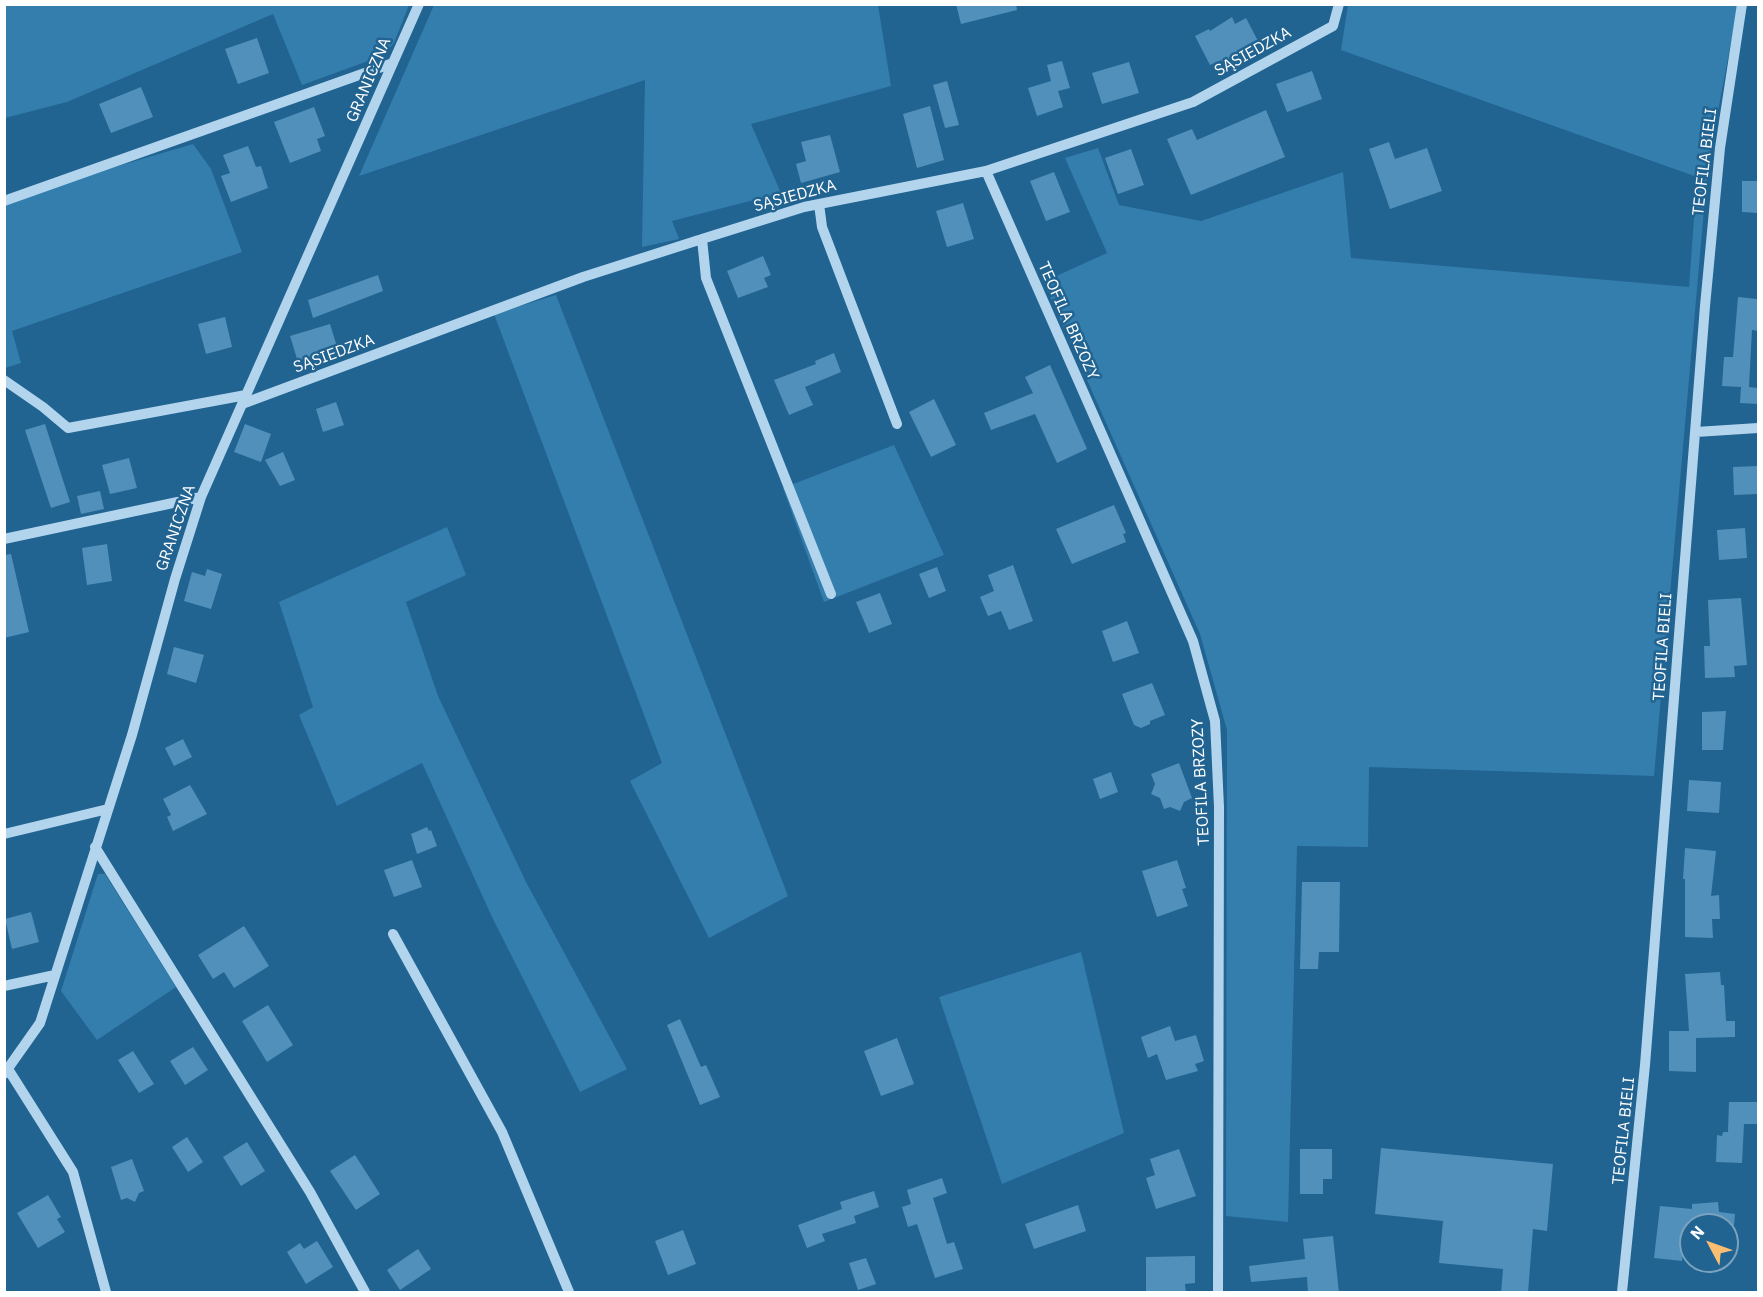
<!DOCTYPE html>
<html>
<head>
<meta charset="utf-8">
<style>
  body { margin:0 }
  #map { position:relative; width:1763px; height:1297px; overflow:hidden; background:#216391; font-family:"IBM Plex Sans",sans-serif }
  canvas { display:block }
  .frame { position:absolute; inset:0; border:6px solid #fff; pointer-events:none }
  .north { position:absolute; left:1679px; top:1213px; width:60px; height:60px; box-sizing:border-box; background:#216391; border:2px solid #7aa1bd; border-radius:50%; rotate:311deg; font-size:16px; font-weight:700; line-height:24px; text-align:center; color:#fff }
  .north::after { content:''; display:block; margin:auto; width:21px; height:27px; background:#fabe73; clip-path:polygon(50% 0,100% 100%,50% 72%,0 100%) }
</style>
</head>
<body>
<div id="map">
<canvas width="1763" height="1297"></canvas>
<div class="frame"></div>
<div class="north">N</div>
</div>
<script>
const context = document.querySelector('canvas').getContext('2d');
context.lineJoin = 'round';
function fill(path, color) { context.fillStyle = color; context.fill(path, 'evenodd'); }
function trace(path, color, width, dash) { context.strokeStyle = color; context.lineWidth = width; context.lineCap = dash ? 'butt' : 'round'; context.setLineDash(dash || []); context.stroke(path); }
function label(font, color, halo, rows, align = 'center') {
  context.font = font + ' "IBM Plex Sans",sans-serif'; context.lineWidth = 5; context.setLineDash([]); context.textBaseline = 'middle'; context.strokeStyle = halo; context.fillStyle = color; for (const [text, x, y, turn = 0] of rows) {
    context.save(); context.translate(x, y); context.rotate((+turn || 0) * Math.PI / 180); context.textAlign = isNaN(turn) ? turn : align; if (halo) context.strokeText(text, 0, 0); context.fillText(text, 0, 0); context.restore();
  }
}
const green = new Path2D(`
  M5,4h404v1l-15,38 -12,13 -80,29 -29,-71 -206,88 -62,16z
  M434,5h444l13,81 -140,38 30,69 -109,28 7,18 -37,8 3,-167 -286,96z
  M1348,5h390l-30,159 -54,612 -285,-9 -1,80 -71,-1 -9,376 -62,-6 1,-486 -27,-96 -153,-344 5,-12 55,-25 -42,-95 33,-10 21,57 82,16 142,-49 8,86 338,29 8,-110 -356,-127z
  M193,144l18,25 31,83 -230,79 9,32 -16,5 -1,-164 90,-31z
  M556,295l232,601 -79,42 -79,-157 32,-18 -168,-449z
  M894,445l50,110 -120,47 -41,-114z
  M447,527l19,48 -60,27 32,94 88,186 101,187 -47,23 -88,-175 -70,-154 -85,43 -38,-91 14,-8 -34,-105z
  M98,874h7l71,113 -79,53 -36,-49z
  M1081,952l43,181 -122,51 -63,-187z`);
const building = new Path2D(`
  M956,4h60l1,6 -56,14z
  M1232,17l3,7 11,-6 13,25 -36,20 -2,-3 -11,5 -15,-29 14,-7 1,2z
  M257,38l12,35 -31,11 -13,-35z
  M1062,61l8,27 -12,3 5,16 -26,9 -9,-28 23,-7 -4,-16z
  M1129,62l10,31 -37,11 -10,-31z
  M1312,71l10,28 -35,13 -11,-28z
  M947,81l12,44 -14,3 -12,-43z
  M141,87l12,30 -42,16 -12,-29z
  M930,106l14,54 -27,8 -14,-54z
  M314,107l11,29 -8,3 4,12 -31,12 -16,-41z
  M1266,110l19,47 -94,38 -24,-56 25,-10 5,11z
  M830,135l10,37 -39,11 -5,-19 10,-3 -5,-19z
  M1389,142l6,17 32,-11 15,43 -52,18 -21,-60z
  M248,146l8,21 5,-1 7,22 -37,14 -10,-26 9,-3 -7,-18z
  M1131,149l13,36 -26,9 -13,-36z
  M1054,172l16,40 -24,9 -16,-40z
  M1742,181h16v32l-16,-1z
  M963,203l11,36 -27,8 -11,-36z
  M763,256l8,19 -7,3 4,9 -30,11 -11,-27z
  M378,275l5,16 -70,27 -5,-18z
  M1738,297l19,2 1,32 -6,-1 -3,57 9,1v16l-18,-1 1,-16 -19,-1 2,-29h9z
  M225,317l7,30 -26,7 -8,-30z
  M330,324l8,26 -40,12 -8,-26z
  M834,353l7,19 -36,15 8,18 -24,10 -15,-35 42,-16 -1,-3z
  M1050,365l37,84 -30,14 -22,-49 -44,16 -7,-17 49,-20 -8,-16z
  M934,399l22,46 -25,12 -22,-45z
  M336,402l8,23 -21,7 -7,-23z
  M45,424l25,78 -19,6 -26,-78z
  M245,424l26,10 -10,28 -27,-10z
  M283,452l12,28 -15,6 -15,-26z
  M129,458l8,30 -27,6 -8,-29z
  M1758,466v28l-24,1 -1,-28z
  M100,491l4,18 -23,5 -4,-18z
  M1114,505l12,28 -3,1 3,8 -54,22 -16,-35z
  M1745,528l2,30 -28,2 -2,-30z
  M107,544l5,37 -25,4 -5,-37z
  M11,554l18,78 -25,6v-83z
  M1013,565l20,56 -24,9 -8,-19 -13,5 -8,-19 14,-6 -6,-16z
  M937,567l9,24 -17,7 -10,-24z
  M207,569l15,5 -11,35 -27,-8 8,-29 13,4z
  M880,593l12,31 -23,9 -13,-31z
  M1741,598l6,67 -13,1 1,11 -30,1 -1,-32h6l-2,-46z
  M1127,621l12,32 -26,9 -11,-31z
  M174,647l30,8 -8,28 -29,-9z
  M1152,683l13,32 -15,6v3l-9,4 -7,-3 -12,-31z
  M1726,711l-3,39h-21v-38z
  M183,739l9,18 -18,9 -9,-18z
  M1179,763l13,35 -8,4 -4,9 -10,-4 -6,2 -4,-11 -9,-4 4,-10 -4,-10z
  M1111,772l7,20 -18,7 -7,-20z
  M1689,780l32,2 -2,31 -32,-2z
  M190,785l17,29 -34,17 -6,-14 4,-2 -8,-16z
  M427,827l2,4 2,-1 6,16 -20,8 -6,-20z
  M1685,848l31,3 -5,45 8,-1 1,24h-8l1,19 -28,-1v-58h-2z
  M412,860l10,27 -28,10 -10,-27z
  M1177,860l9,28 -4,1 6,17 -31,11 -15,-46z
  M1302,882h38l-1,70h-20l-1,17h-18z
  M31,912l8,30 -27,7 -7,-30z
  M244,926l25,40 -35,22 -10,-16 -11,7 -15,-24z
  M1720,972l1,13h3l2,36h9v16l-39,1v34l-27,-1v-40h20l-4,-57z
  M268,1005l25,40 -26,17 -25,-41z
  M680,1019l21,48 5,-2 14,32 -20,8 -33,-80z
  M1170,1026l5,15 21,-6 8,26 -9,3 3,7 -32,9 -9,-26 -9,4 -7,-21z
  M897,1038l17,46 -33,12 -17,-45z
  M193,1047l15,23 -23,15 -15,-24z
  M133,1051l21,33 -15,9 -21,-33z
  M1729,1102h29v22h-14l-2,39 -26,-1 1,-27 5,1 1,-4h5z
  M187,1137l16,25 -15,10 -16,-25z
  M247,1142l18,29 -24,15 -18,-29z
  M1381,1148l172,16 -6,67 -14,-2 -5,64h-27l2,-24 -64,-6 4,-42 -68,-7z
  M1179,1149l17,47 -40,13 -10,-31 9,-3 -5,-16z
  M1300,1149h32v30h-9v15h-23z
  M355,1155l25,39 -24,16 -26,-39z
  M132,1159l12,32 -5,2 -4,9 -8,-4 -6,2 -10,-33z
  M942,1178l5,15 -14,5 14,46 7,-2 9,27 -28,9 -18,-54 -9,3 -6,-20 9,-3 -4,-14z
  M874,1191l5,16 -25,9 2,7 -34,11 3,7 -18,7 -9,-23 44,-16 -2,-7z
  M48,1195l13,22 -4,2 8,13 -27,16 -21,-35z
  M1718,1202l1,10 16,2 -1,11h-43v23l-7,-1 -2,14 -28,-3 6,-52 32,3v-5z
  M1078,1205l8,26 -52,18 -9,-25z
  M683,1230l13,34 -28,11 -13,-34z
  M1333,1236l6,57h-31l-1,-16 -56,5 -2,-16 56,-7 -2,-20z
  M317,1241l16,26 -27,17 -19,-32 13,-9 4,6z
  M418,1249l13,20 -31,21 -13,-20z
  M1195,1256v27l-10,1 1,9h-40v-36z
  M866,1258l10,26 -18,6 -9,-27z`);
const minor = new Path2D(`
  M986,171l207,470 22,80 4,86 -1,485
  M4,201l389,-138
  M819,204l3,23 75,197
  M702,239l4,39 125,316
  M4,380l39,27 25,21 178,-33
  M242,404l341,-127 119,-38 102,-32 182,-36 207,-69 140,-76 6,-22
  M1696,432l62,-4
  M4,539l197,-42
  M4,834l104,-25
  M95,847l215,345 55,100
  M393,934l109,198 67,160
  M4,986l51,-11
  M8,1069l65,103 33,120
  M4,1074l36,-51 92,-288 43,-156 26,-82 218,-493
  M1622,1292l23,-227 60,-759 15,-158 22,-144`);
const streetNames = [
  ["SĄSIEDZKA",1253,52,-29],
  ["GRANICZNA",369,80,-67],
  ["TEOFILA BIELI",1705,162,-83],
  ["SĄSIEDZKA",795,196,-15],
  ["TEOFILA BRZOZY",1068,321,66],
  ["SĄSIEDZKA",334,354,-20],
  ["GRANICZNA",176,528,-71],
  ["TEOFILA BIELI",1663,647,-86],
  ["TEOFILA BRZOZY",1201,782,-93],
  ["TEOFILA BIELI",1624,1131,-84]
];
fill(green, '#347eae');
fill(building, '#5190bb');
trace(minor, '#b2d5ed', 10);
label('16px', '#fff', '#216391', streetNames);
</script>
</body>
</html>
